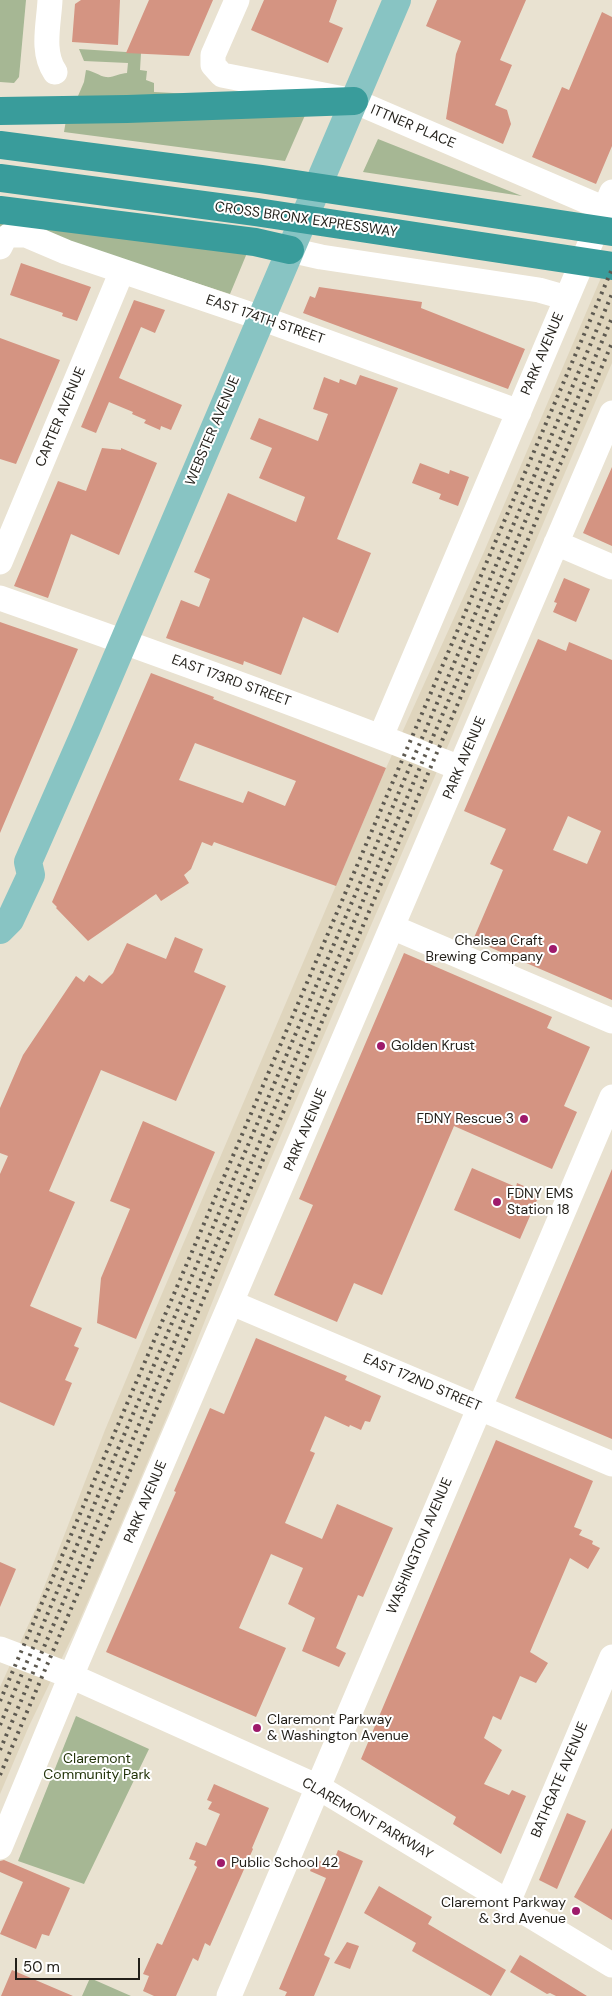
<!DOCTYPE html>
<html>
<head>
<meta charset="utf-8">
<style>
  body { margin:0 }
  #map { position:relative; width:612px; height:1996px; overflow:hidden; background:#e9e2d1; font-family:"DM Sans",sans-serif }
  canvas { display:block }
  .scale { position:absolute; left:15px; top:1958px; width:125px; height:22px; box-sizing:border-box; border:2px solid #221f19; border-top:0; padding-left:6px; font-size:15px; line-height:18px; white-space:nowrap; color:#221f19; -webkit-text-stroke:4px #fff; paint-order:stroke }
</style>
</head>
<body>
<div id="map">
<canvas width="612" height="1996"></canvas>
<div class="scale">50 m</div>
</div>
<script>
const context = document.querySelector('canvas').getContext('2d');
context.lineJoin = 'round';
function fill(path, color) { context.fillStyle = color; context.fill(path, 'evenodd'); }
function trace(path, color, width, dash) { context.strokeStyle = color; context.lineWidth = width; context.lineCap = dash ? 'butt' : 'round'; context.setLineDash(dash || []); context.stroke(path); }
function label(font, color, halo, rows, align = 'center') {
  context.font = font + ' "DM Sans",sans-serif'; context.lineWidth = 4; context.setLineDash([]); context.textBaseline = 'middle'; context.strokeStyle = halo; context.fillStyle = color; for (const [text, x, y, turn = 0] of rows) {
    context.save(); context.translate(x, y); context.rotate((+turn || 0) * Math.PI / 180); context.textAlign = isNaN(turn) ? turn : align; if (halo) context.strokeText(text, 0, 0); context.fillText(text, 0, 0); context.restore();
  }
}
const built = new Path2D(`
  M612,252v111l-366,854 -78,197 -67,157 -26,60 -46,95 -29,68v-107l36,-79 69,-178 56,-134 225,-528 97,-214z`);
const green = new Path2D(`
  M0,0h26l-7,77 -5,6 -14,-1z
  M79,49l62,4 -1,17 7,1 -1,9 8,3v9l77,4 -156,7 9,-21 2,-12c8,1 13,6 20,7 7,1 14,-4 21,-4l1,-10 -44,-2z
  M306,113l-21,48 -221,-29 2,-12z
  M378,139l144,57 -159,-24z
  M0,219l247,34 -17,41 -170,-55 -60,-9z
  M76,1716l73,33 -65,135 -66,-23z
  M90,1978l41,18h-49z`);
const building = new Path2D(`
  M81,0h39l-2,45 -46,-3 3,-38z
  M149,0h64l-24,56 -63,-3z
  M264,0h73l-8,22 14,6 -15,35 -77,-33z
  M437,0h89l-26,60 12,5 -17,40 12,5 4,14 -8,20 -57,-25 10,-65 5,-13 -35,-15z
  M602,12l10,5v129l-16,38 -64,-27 30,-70 7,3z
  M21,263l70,24 -14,34 -15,-5 1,-3 -53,-18z
  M319,287l103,15 -1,6 104,41 -17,40 -205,-76 7,-17 5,2z
  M134,300l31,10 -10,23 -14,-6 -22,51 63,27 -11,25 -10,-4 -1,4 -16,-7 2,-3 -14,-6 1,-2 -24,-10 -13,31 -15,-6z
  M0,338l60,22 -44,104 -16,-5z
  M360,375l38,13 -61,151 34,14 -33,80 -35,-16 -22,58 -37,-14 -1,4 -77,-27 15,-38 18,7 11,-28 -16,-7 34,-79 68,29 9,-25 -46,-19 13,-30 -22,-9 9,-21 59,23 10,-27 -15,-5 11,-32 15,6 1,-4 16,6z
  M102,448l19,2v-2l36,15 -38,92 -48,-21 -23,64 -34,-12 44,-105 28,10z
  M420,463l29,11 1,-4 19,7 -11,29 -19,-7 2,-5 -29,-11z
  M612,467v79l-29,-13z
  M564,578l26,11 -14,33 -23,-10 4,-9 -3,-1z
  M0,622l78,27 -78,184z
  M538,639l28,12 3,-9 43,18v340l-139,-60 30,-70 -13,-6 16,-35 -42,-18zM568,816l33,15 -14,33 -34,-14z
  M151,673l63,24 -1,2 173,69 -50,118 -122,-44 -2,4 -10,-4 -11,27 -7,6 5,8 -28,18 -5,-7 -68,47 -32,-33 1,-1 -5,-5zM195,743l101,38 -11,25 -37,-15 -5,12 -64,-23z
  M175,937l28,12 -9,23 32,14 -50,115 -75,-31 -52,121 26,11 -45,104 52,22 -8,18 5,2 -14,32 7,3 -18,43 -54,-24v-228l8,-18 -8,-3v-45l23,-53 53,-79 8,6 5,-7 13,9 11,-11 14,-30 39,16z
  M404,953l148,64 -5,11 43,19 -26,59 13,6 -25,57 -98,-43 -72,169 -28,-12 -17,39 -63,-27 39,-90 -14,-6z
  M143,1121l72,31 -79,187 -39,-16 4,-45 29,-69 -20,-8z
  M472,1168l44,19 1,-4 23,10 -20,46 -66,-29z
  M612,1169v270l-97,-41z
  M256,1338l91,38 -2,4 36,16 -11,26 -5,-1 -4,9 -11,-5 -1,2 -24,-11 -15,35 5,2 -30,70 37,16 15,-35 56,24 -30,69 -5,-2 -22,53 10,5 -7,14 -37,-16 13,-33 -27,-14 15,-36 -32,-14 -32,74 47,20 -30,69 -150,-65 70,-160 -2,-1 36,-83 14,6z
  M496,1440l97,41 -19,46 8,3 -3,5 14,6 -1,3 8,4 -12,21 -18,-11 -40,94 18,11 -12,20 -16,-7 -19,44 -8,-4 -9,22 18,12 -18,34 25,11 3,-5 14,6 -25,58 -48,-30 3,-7 -95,-58z
  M0,1562l16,7 -16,38z
  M214,1784l55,24 -17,40 1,1 -43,97 -5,-3 -7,18 -5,-3 -17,38h-22l-11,-5 6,-15 -6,-2 14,-31 5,2 35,-78 -3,-2 2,-4 -7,-2 7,-17 10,4 14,-32 -12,-5 4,-7 -5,-2z
  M567,1813l19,8 -29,68 -18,-9z
  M612,1828v92l-38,-23z
  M338,1850l25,11 -39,94 6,3 -16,38h-29l2,-4 -8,-3 47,-111 -16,-7 5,-12 17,7z
  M4,1860l66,28 -21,48 -7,-2 -6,15 -36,-15 23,-52 -23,-10v-11z
  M379,1886l53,31 -4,7 78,46 -15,26 -79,-45 4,-8 -52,-30z
  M347,1942l12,4 -9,23 -16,-6z
  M520,1955l7,4 60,37h-31l-6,-3 -3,1 -37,-22z
  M12,1970l61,26h-72z`);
const minor = new Path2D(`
  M50,0c-1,23 -9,52 5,72
  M237,0l-24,55v10l9,10 132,26 251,108
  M0,247l4,-8 6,-4h16l40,17 195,66 258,94
  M290,250l31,7 218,33 28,8
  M556,543l56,24
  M0,562l122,-291
  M0,598c154,54 308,110 460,170
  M381,736l231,-544
  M392,927l220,94
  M232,1303l380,161
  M0,1649l71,27 247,111 294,178
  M0,1847l71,-171 541,-1263
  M508,1902l104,-245
  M229,1996l383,-899`);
const major = new Path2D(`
  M0,930l10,-10 21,-45 -3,-13 58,-132 311,-730`);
const highway = new Path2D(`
  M0,111l127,-2 227,-8
  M0,145l261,34 351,53
  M0,178l256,34 356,54
  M0,210l255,32 35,8`);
const rail = new Path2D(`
  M0,1701l612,-1432
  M0,1725l612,-1431
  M0,1750l612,-1432
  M0,1775l612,-1432`);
const markers = [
  [553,949,5,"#9e1a6b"],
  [381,1046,5,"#9e1a6b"],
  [524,1119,5,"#9e1a6b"],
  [497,1202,5,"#9e1a6b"],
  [257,1728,5,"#9e1a6b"],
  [221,1863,5,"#9e1a6b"],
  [576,1911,5,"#9e1a6b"]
];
const streetNames = [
  ["ITTNER PLACE",413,127,23],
  ["CROSS BRONX EXPRESSWAY",306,220,8],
  ["EAST 174TH STREET",265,320,19],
  ["PARK AVENUE",543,354,-67],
  ["CARTER AVENUE",61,417,-67],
  ["WEBSTER AVENUE",213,431,-67],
  ["EAST 173RD STREET",231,681,20],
  ["PARK AVENUE",465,758,-67],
  ["PARK AVENUE",306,1130,-67],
  ["EAST 172ND STREET",422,1383,23],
  ["PARK AVENUE",146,1502,-67],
  ["WASHINGTON AVENUE",420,1546,-67],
  ["BATHGATE AVENUE",560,1780,-67],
  ["CLAREMONT PARKWAY",367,1819,30]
];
const poiNames = [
  ["Chelsea Craft",543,941,"right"],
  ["Brewing Company",543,957,"right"],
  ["Golden Krust",391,1046],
  ["FDNY Rescue 3",514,1119,"right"],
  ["FDNY EMS",507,1194],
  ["Station 18",507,1210],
  ["Claremont Parkway",267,1720],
  ["& Washington Avenue",267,1736],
  ["Public School 42",231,1863],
  ["Claremont Parkway",566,1903,"right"],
  ["& 3rd Avenue",566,1919,"right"]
];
const parkNames = [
  ["Claremont",97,1759],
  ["Community Park",97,1775]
];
fill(built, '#dfd5bd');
fill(green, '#a6b794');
fill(building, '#d49482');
trace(minor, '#fff', 25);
trace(major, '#88c4c3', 28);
trace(highway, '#399c9b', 28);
trace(rail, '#5d5950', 4, [2.5, 5]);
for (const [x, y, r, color] of markers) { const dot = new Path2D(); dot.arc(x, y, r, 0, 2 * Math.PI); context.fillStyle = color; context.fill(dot); trace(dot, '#fff', 2); }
label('14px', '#221f19', '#fff', streetNames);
label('14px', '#221f19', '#fff', poiNames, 'left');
label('14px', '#23340a', '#fff', parkNames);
</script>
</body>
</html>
